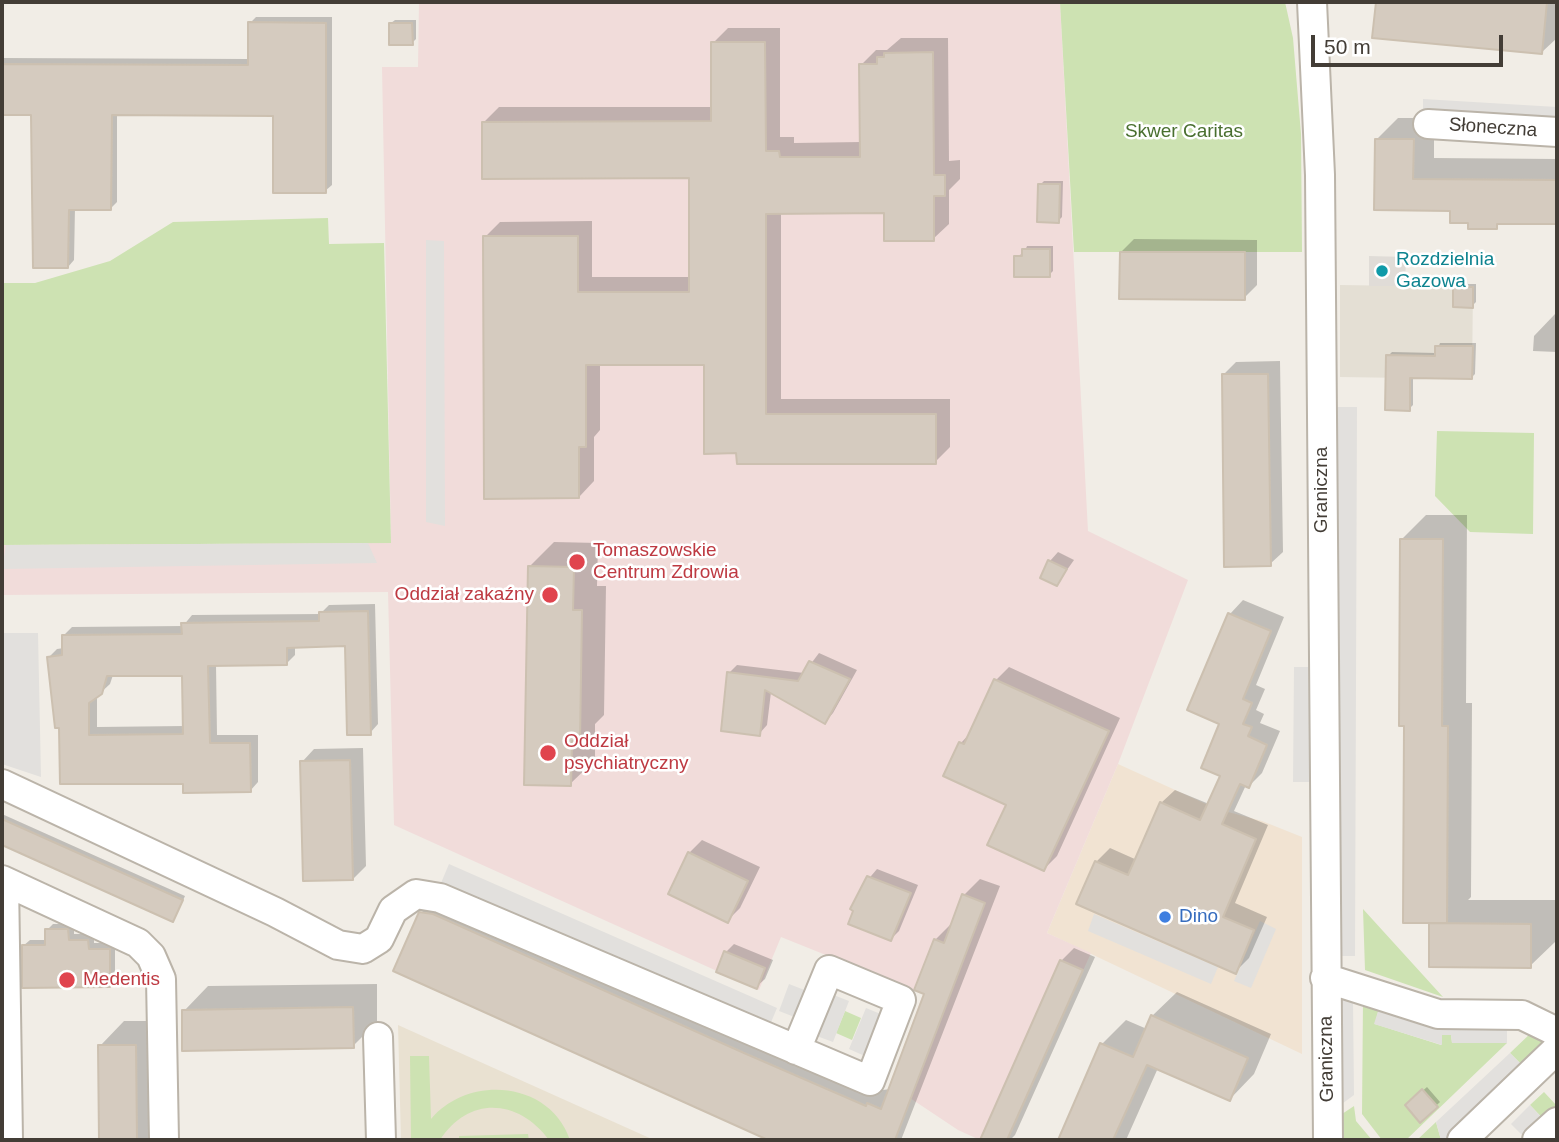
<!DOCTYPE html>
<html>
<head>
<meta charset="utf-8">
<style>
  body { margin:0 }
  #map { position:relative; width:1559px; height:1142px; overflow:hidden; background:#f1ede6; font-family:Arial,sans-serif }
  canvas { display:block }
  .frame { position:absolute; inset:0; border:4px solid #433d36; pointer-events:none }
  .scale { position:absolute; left:1311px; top:35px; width:192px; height:32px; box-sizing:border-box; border:4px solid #433d36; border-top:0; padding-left:9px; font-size:21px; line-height:24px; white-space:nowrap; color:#433d36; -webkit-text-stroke:5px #fff; paint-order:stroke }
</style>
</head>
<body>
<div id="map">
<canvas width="1559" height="1142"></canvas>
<div class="frame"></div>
<div class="scale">50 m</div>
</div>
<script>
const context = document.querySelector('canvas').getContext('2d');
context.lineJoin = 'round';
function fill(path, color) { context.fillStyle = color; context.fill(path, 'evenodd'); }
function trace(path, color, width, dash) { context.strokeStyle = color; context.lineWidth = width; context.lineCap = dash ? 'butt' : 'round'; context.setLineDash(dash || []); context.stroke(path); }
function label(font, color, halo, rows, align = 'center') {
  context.font = font + ' Arial,sans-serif'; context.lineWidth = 5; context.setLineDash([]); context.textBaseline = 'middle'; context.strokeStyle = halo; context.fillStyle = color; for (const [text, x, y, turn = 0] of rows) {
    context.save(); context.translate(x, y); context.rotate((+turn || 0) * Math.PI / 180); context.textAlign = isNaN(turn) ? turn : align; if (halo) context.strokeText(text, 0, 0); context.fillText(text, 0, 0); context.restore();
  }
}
const residential = new Path2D(`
  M1340,285l133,2 -1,92 -132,-2z`);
const commercial = new Path2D(`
  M1118,764l99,45 45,12 40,16v217l-255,-121z`);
const industrial = new Path2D(`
  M1369,256l37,1 -1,29h-36z`);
const education = new Path2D(`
  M398,1025l256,115h-253z`);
const medical = new Path2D(`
  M419,2h641l28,529 100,49 -70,184 -71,169 44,20 -84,187h-27l-22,-10 -48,-32 -22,-9 35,-95 -142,-57 -22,53 -365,-165 -6,-233 -386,3v-50l389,-3 -9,-475h36z`);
const green = new Path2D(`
  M1060,2h225l8,36 8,96 1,118h-228z
  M328,218l1,26 55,-1 7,300 -389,2v-262h33l75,-22 63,-39z
  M1437,431l97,2 -1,101 -63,-2 -35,-36z
  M1363,909l80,88 -78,-27z
  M1363,1000l17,5 -5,19 66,21 1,-10h9l1,8h55l-101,97h-24l-20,-26z
  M845,1011l16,7 -9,22 -16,-7z
  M1533,1031l14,9 -25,25 -12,-12z
  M410,1056h19l2,63c38,-45 119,-38 139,21h-21c-30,-41 -80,-45 -109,0h-29z
  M1544,1092l13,14v9l-9,9 -18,-19z
  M1354,1106l2,15 16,19h-30l-3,-24z
  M1436,1122l5,18h-24z
  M528,1134l1,6h-70v-4z`);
const parking = new Path2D(`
  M1423,99l134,8v16l-134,-7z
  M426,240l18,1 1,285 -19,-4z
  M1335,407h22l-2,549h-19z
  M368,543l9,20 -375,6 4,-24z
  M2,633h36l3,144 -39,-13z
  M1294,667h18v115h-19z
  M449,864l328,144 -8,19 -328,-144z
  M1094,914l124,53 -7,17 -123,-53z
  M1260,921l16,8 -25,59 -17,-7z
  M789,984l18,7 -10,27 -18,-7z
  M831,994l18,7 -16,41 -19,-7z
  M1337,997l16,3 1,95 -15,11z
  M1380,1005l127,20v18h-55l-1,-8h-9v10l-68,-21z
  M866,1008l17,7 -16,42 -18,-8z
  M1510,1053l12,12 -77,75h-4l-5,-18z
  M1530,1105l14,15 -19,18 -14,-14z`);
const shadow = new Path2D(`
  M1377,2h180v36l-15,14 -168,-16z
  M256,17h76v168l-7,6 -50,-77 -158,-1v89l-6,6h-36l-1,52 -6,7 -35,-154h-31v-55l248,1v-36z
  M395,20h21v19l-4,4 -21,-20z
  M728,28h52v109h14v6l67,-1v-77l15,-15h11l14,-12h47l1,123 11,-1v19l-11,11v34l-16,15 -47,-27h-105v187h169v48l-15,15 -197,-10 -33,-89h-105v67l-6,7v44l-15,16 -94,-260 15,-15 92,-1v56h99v-100l-207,-55 15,-15h214v-64z
  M1398,118h36v40l123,1v64l-55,-1 -6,5 -26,-6 -19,-12 -75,-1v-68z
  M1044,181h19l-1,36 -4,4 -18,-36z
  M1134,239l123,1v45l-13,13 -123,-46z
  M1027,246h26v25l-4,4 -34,-18 9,-4z
  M1458,284h18v18l-4,4 -18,-18z
  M1555,314l2,38 -24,-1 1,-15z
  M1440,343h36l-1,31 -4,4 -58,-1v28l-4,4 -21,-53 4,-4 44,1z
  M1280,361l3,191 -13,12 -47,-189 13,-13z
  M1426,515h41l-1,188h6l-1,194 -3,3h87v42l-25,24 -99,-42 3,-3 -28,-196 -4,-186z
  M554,542l44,1 -1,43h9l-2,129 -9,9v36l-25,24 -41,-217z
  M1058,552l16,8 -17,24 -7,-23z
  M1243,600l41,17 -28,68 9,4 -9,21 8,4 -4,9 20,8 -18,42 -13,13 -3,-1 -12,26 34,14 -33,78 32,14 -18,41 -14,14 -139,-110 14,-14 27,12 24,-57 14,-13 34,14 13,-29v-52l8,-109z
  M375,604l3,120 -8,9 -23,-89 -52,2v9l-8,8 -71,1 1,71h41v47l-8,9 -65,-9 -124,-56 -13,-68 9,-9 7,-1 -1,-12 9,-9 111,-1 9,-11 128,-1 9,-9zM184,674v52l-87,1v-31l13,-12 3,-9z
  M819,653l38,17 -24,43 -8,9 -54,-30 -4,33 -8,9 -30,-61 8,-8 67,8z
  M1009,667l111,51 -63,138 -13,13 -36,-65 -47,-61 11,-12 24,-51z
  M363,748l3,118 -13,13 -51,-117 12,-13z
  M2,814l183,82 -9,20 -3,4 -171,-77z
  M702,840l58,27 -20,41 -13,13 -38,-68z
  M877,869l41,16 -19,46 -8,8 -39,-30 8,-20z
  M980,879l20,7 -99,254h-128l-377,-169 25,-58 17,-17 445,194 7,-1 36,-96 9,-53 17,-17 12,-28z
  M53,924h21v10h20v9h21v36l-6,6 -86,-39 7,-6h17v-10z
  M734,944l39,16 -8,19 -9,8 -30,-35z
  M1074,948l21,9 -80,178 -5,5 -28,-1 79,-178z
  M377,984v38l-24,24 -169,-35 24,-25z
  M1177,992l94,42 -17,40 -24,25 -72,-31 -32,72h-66l42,-96 24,-24 21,9 5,-13z
  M124,1021h36l1,119h-60l-1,-94z
  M1427,1087l13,15 -19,18 -14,-15z`);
const building = new Path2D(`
  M1376,2h171l-5,52 -170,-16z
  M248,22l78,1v170h-53v-77l-161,-1 -1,95h-42l-1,58h-35l-2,-153h-29v-51l246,1z
  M389,23h23l1,22h-24z
  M711,42h54l1,109h13l1,6h80l-1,-93h18v-7h7v-4l49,-1 1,123h11v21h-11v45h-50v-28l-118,1v200h170v50h-199l-1,-11 -32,1v-89h-118v82h-7v51l-95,1 -1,-263h95v56h111v-114l-207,1v-57l229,-1z
  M1375,139h39l-1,40 144,1v44h-60v5h-29v-6h-18v-12l-76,-1z
  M1038,184h22l-1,39 -22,-1z
  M1022,249h28v28h-36v-21h8z
  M1120,252h125v48l-126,-1z
  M1453,287h20v21l-20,-1z
  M1435,346h38l-1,33 -62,-1v33l-25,-1 1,-55 49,1z
  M1222,374h46l3,192 -47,1z
  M1400,539h43l-1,187h6l-1,197h-44l1,-197h-5z
  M1048,560l19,9 -10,17 -17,-8z
  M528,566l46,1 -1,43h9l-2,131h-8l-1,45 -47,-1z
  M368,611l3,124h-24l-2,-89 -58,2v17l-79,1 2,77h40l1,49 -68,1v-9h-123l-1,-56h-4l-8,-71 15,-2v-20l120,-1 -1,-11 138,-2v-9zM107,676h75l1,58 -94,1v-32l13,-9z
  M1228,613l43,18 -28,68 9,4 -9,21 9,3 -4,9 19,9 -18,43 -9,-4 -18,40 34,15 -33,78 31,13 -18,44 -160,-70 19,-43 33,14 32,-73 40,18 20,-44 -19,-8 18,-44 -32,-14z
  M809,661l41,18 -25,45 -60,-34 -5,46 -39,-5 6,-59 71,9z
  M994,679l115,52 -65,140 -57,-26 19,-40 -63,-29 16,-34 5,2z
  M350,760l3,120 -50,1 -3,-120z
  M2,819l181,81 -10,22 -171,-77z
  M688,852l60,29 -20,42 -60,-29z
  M867,876l44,17 -20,48 -43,-17 5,-13 -3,-2z
  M962,894l23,9 -90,237h-127l-375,-169 26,-59 14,2 311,139 122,53 1,-3 14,6 43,-115 -10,-4 20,-51 10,4z
  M1429,923l102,1v44l-102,-1z
  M45,929h23l1,11h19l1,9h21v38l-88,1v-43h23z
  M724,951l41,17 -8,21 -41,-17z
  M1060,960l23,10 -76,170h-27z
  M353,1007l1,41 -172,3v-41z
  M1151,1015l97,43 -18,43 -83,-36 -34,75h-55l42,-97 33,14z
  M98,1045h38l1,95h-38z
  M1422,1089l16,18 -18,16 -15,-18z`);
const minor = new Path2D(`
  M1312,2l8,173 8,965
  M1428,124l129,8
  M2,784l273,128 63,33 25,4 16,-10 14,-29 23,-16 24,4 430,183 31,-81 -72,-30 -33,80
  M2,880l136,63 13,13 10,23 3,161
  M4,881l4,259
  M1325,978l113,36 84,1 35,17
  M378,1037l3,103
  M1462,1140l95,-91
  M1537,1140l20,-18`);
const markers = [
  [1382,271,7,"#0f9aa8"],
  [577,562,9,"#e0444e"],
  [550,595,9,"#e0444e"],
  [548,753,9,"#e0444e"],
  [1165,917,7,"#3f7fe0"],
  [67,980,9,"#e0444e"]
];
const streetNames = [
  ["Słoneczna",1493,128,4],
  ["Graniczna",1322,490,-90],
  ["Graniczna",1327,1059,-91]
];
const parkNames = [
  ["Skwer Caritas",1184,132]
];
const cultureNames = [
  ["Rozdzielnia",1396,260],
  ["Gazowa",1396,282]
];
const healthNames = [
  ["Tomaszowskie",593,551],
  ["Centrum Zdrowia",593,573],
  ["Oddział zakaźny",534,595,"right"],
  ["Oddział",564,742],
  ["psychiatryczny",564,764],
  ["Medentis",83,980]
];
const shopNames = [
  ["Dino",1179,917]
];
fill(residential, '#e4dfd4');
fill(commercial, '#f1e3d2');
fill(industrial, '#e0dcd7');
fill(education, '#e9e1d1');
fill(medical, '#f1dcda');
fill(green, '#cde2b2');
fill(parking, '#e2e0dd');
fill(shadow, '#0003');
fill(building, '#d5cbbf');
trace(building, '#ccc0b0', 2);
trace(minor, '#bbb4a9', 32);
trace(minor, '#fff', 28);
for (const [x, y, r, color] of markers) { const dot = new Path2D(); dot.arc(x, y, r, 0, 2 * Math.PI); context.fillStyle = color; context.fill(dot); trace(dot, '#fff', 2.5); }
label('19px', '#433d36', '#fff', streetNames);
label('19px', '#496f2f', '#fff', parkNames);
label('19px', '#0d838f', '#fff', cultureNames, 'left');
label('19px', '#be3a42', '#fff', healthNames, 'left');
label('19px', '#366cbe', '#fff', shopNames, 'left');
</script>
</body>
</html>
